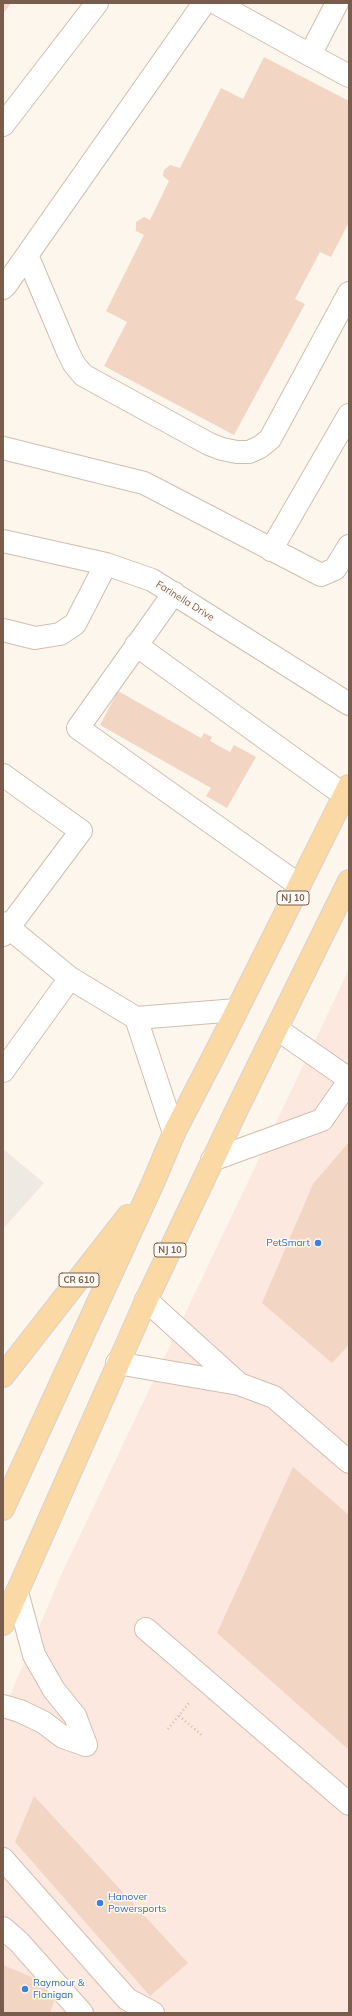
<!DOCTYPE html>
<html>
<head>
<meta charset="utf-8">
<style>
  body { margin:0 }
  #map { position:relative; width:352px; height:2016px; overflow:hidden; background:#fdf6ec; font-family:Mulish,sans-serif }
  canvas { display:block }
  .frame { position:absolute; inset:0; border:4px solid #7a5c4d; pointer-events:none }
</style>
</head>
<body>
<div id="map">
<canvas width="352" height="2016"></canvas>
<div class="frame"></div>
</div>
<script>
const context = document.querySelector('canvas').getContext('2d');
context.lineJoin = 'round';
function fill(path, color) { context.fillStyle = color; context.fill(path, 'evenodd'); }
function trace(path, color, width, dash) { context.strokeStyle = color; context.lineWidth = width; context.lineCap = dash ? 'butt' : 'round'; context.setLineDash(dash || []); context.stroke(path); }
function label(font, color, halo, rows, align = 'center') {
  context.font = font + ' Mulish,sans-serif'; context.lineWidth = 3; context.setLineDash([]); context.textBaseline = 'middle'; context.strokeStyle = halo; context.fillStyle = color; for (const [text, x, y, turn = 0] of rows) {
    context.save(); context.translate(x, y); context.rotate((+turn || 0) * Math.PI / 180); context.textAlign = isNaN(turn) ? turn : align; if (halo) context.strokeText(text, 0, 0); context.fillText(text, 0, 0); context.restore();
  }
}
const commercial = new Path2D(`
  M349,969v1044h-346v-301l59,-139z`);
const industrial = new Path2D(`
  M3,1149l41,34 -41,46z`);
const building = new Path2D(`
  M3,3h8l-8,11z
  M264,57l85,44v121l-18,35 -11,-5 -25,47 10,5 -71,131 -130,-69 23,-44 -21,-11 38,-76 -8,-4v-9l8,-5 6,3 19,-39 -6,-5 1,-6 6,-5 10,3 41,-80 22,11z
  M118,691l83,47 3,-5 8,4 -2,4 20,11 4,-7 22,12 -29,51 -21,-12 5,-8 -111,-63z
  M349,1142v203l-17,18 -70,-60 51,-119z
  M293,1467l56,48v235l-132,-117z
  M34,1796l154,167 -38,33 -135,-154z
  M3,1965l36,15 16,18 -5,15h-47z`);
const path = new Path2D(`
  M179,1716l24,20
  M168,1729l21,-26`);
const minor = new Path2D(`
  M216,3l94,52 27,-52
  M310,55l39,21
  M3,125l94,-122
  M27,255l41,97 6,12 9,11 126,69 13,5 15,3h12l11,-5 10,-8 79,-146
  M3,288l3,-3 198,-282
  M3,448l141,35 177,92 14,-6 14,-23
  M3,541l103,23 46,16 197,124
  M271,550l78,-135
  M174,593l-96,135 221,157
  M3,630l32,8 25,-4 15,-10 31,-60
  M136,645l208,150
  M3,775l78,56 -78,104
  M3,923l67,55 66,40 101,-8
  M136,1018l38,115
  M277,1029l72,50
  M3,1071l67,-93
  M212,1160l110,-40 27,-39
  M146,1300l93,84
  M117,1363l122,21 35,13 75,65
  M17,1592l17,63 20,35 21,26 11,29
  M146,1629l203,175
  M3,1706l17,5 23,11 20,15 23,8
  M3,1859l124,140 26,14
  M3,1928l16,14 63,71`);
const major = new Path2D(`
  M3,1376l125,-160
  M3,1509l150,-326 21,-50 48,-93 127,-254
  M3,1624l142,-321 93,-196 111,-226`);
const markers = [
  [318,1243,4,"#3f7fe0"],
  [100,1903,4,"#3f7fe0"],
  [25,1989,4,"#3f7fe0"]
];
const shields = [
  [293,898,32],
  [170,1250,32],
  [79,1280,40]
];
const shieldNames = [
  ["NJ 10",293,898],
  ["NJ 10",170,1250],
  ["CR 610",79,1280]
];
const streetNames = [
  ["Farinella Drive",185,601,32]
];
const shopNames = [
  ["PetSmart",310,1243,"right"],
  ["Hanover",108,1897],
  ["Powersports",108,1909],
  ["Raymour &",33,1983],
  ["Flanigan",33,1995]
];
fill(commercial, '#fde8e0');
fill(industrial, '#efe9e4');
fill(building, '#f3d5c3');
trace(minor, '#d1beb0', 24);
trace(major, '#dad1cd', 24);
trace(path, '#d9b8a5', 2.5, [1, 3]);
trace(minor, '#fff', 22);
trace(major, '#fbd9a5', 22);
for (const [x, y, r, color] of markers) { const dot = new Path2D(); dot.arc(x, y, r, 0, 2 * Math.PI); context.fillStyle = color; context.fill(dot); trace(dot, '#fffaf3', 1.5); }
for (const [x, y, w] of shields) { const box = new Path2D(); box.roundRect(x - w / 2, y - 7, w, 14, 3); context.fillStyle = '#fffaf3'; context.fill(box); trace(box, '#7a5c4d', 1); }
label('bold 9px', '#7a5c4d', null, shieldNames);
label('10px', '#7a5c4d', '#fffaf3', streetNames);
label('10px', '#366cbe', '#fffaf3', shopNames, 'left');
</script>
</body>
</html>
